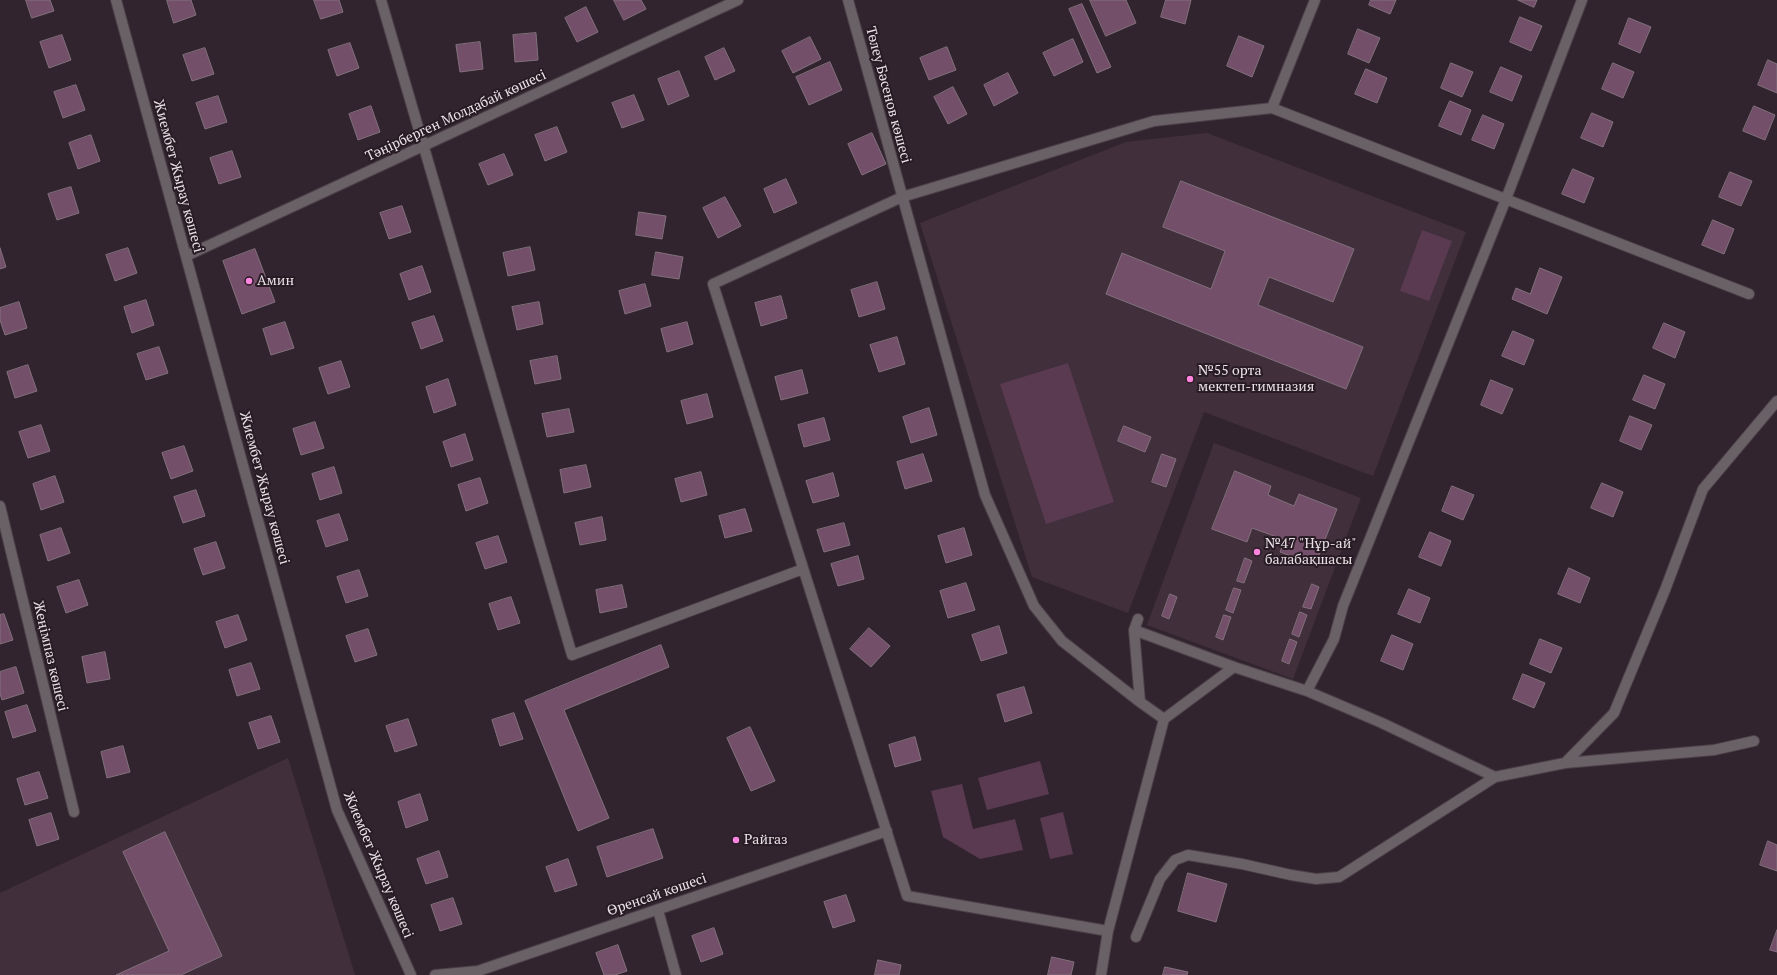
<!DOCTYPE html>
<html>
<head>
<meta charset="utf-8">
<style>
  body { margin:0 }
  canvas { display:block; background:#32242e }
</style>
</head>
<body>
<canvas width="1777" height="975"></canvas>
<script>
const context = document.querySelector('canvas').getContext('2d');
context.lineJoin = 'round';
function fill(path, color) { context.fillStyle = color; context.fill(path, 'evenodd'); }
function trace(path, color, width, dash) { context.strokeStyle = color; context.lineWidth = width; context.lineCap = dash ? 'butt' : 'round'; context.setLineDash(dash || []); context.stroke(path); }
function label(font, color, halo, rows, align = 'center') {
  context.font = font + ' "PT Serif",serif'; context.lineWidth = 4; context.setLineDash([]); context.textBaseline = 'middle'; context.strokeStyle = halo; context.fillStyle = color; for (const [text, x, y, turn = 0] of rows) {
    context.save(); context.translate(x, y); context.rotate((+turn || 0) * Math.PI / 180); context.textAlign = isNaN(turn) ? turn : align; if (halo) context.strokeText(text, 0, 0); context.fillText(text, 0, 0); context.restore();
  }
}
const built = new Path2D(`
  M1207,133l259,99 -93,244 -169,-64 -76,201 -96,-36 -112,-354 206,-81z
  M1214,443l147,55 -68,181 -146,-54z
  M288,758l67,217h-355v-82z`);
const green = new Path2D(`
  M1422,230l30,11 -23,60 -29,-10z
  M1068,363l46,139 -68,22 -46,-140z
  M1040,761l9,33 -62,16 -9,-32z
  M962,784l11,45 42,-10 8,31 -43,9 -37,-22 -12,-46z
  M1063,812l10,42 -23,5 -10,-41z`);
const building = new Path2D(`
  M26,0h24l4,11 -22,7z
  M167,0h24l5,15 -22,8z
  M314,0h25l4,12 -22,7z
  M614,0h27l5,9 -22,11z
  M1090,0h36l10,23 -30,13z
  M1166,0h25l-6,24 -24,-7z
  M1371,0h25l-6,14 -21,-9z
  M1518,0h19l-3,7z
  M1082,4l29,63 -14,6 -28,-64z
  M586,7l12,25 -21,10 -12,-24z
  M1520,17l22,9 -11,25 -21,-9z
  M1629,18l22,9 -11,26 -21,-9z
  M1358,29l22,9 -11,25 -21,-9z
  M536,33l2,27 -23,2 -2,-27z
  M62,35l9,25 -22,8 -9,-26z
  M1239,36l25,10 -12,31 -25,-11z
  M810,37l11,22 -28,14 -11,-22z
  M1073,39l10,23 -29,14 -11,-23z
  M480,42l3,27 -23,3 -4,-27z
  M350,43l9,25 -22,8 -9,-26z
  M947,47l9,23 -27,10 -9,-22z
  M205,48l9,26 -22,7 -9,-26z
  M724,48l11,23 -20,9 -10,-23z
  M1768,60l9,4v29l-19,-8z
  M830,62l12,28 -33,15 -13,-28z
  M1451,63l22,9 -11,25 -21,-9z
  M1613,63l21,9 -11,26 -21,-9z
  M1501,67l21,9 -10,25 -22,-9z
  M1366,69l21,9 -10,25 -22,-9z
  M679,71l10,25 -21,9 -10,-26z
  M1008,73l10,20 -24,13 -10,-21z
  M76,85l9,25 -22,8 -9,-26z
  M953,87l14,27 -19,10 -14,-27z
  M634,95l10,25 -22,8 -10,-25z
  M218,96l9,26 -22,7 -9,-26z
  M1450,101l21,9 -10,25 -22,-9z
  M371,106l9,26 -22,8 -9,-26z
  M1754,106l21,9 -10,25 -22,-9z
  M1592,113l21,9 -10,25 -22,-9z
  M1483,115l21,9 -10,25 -22,-9z
  M557,127l10,25 -22,9 -10,-26z
  M872,133l14,31 -24,11 -14,-31z
  M91,135l9,26 -22,8 -9,-26z
  M232,151l9,26 -22,7 -9,-26z
  M504,154l9,21 -25,10 -9,-21z
  M1573,169l21,9 -10,25 -22,-9z
  M1730,172l22,9 -11,25 -22,-9z
  M786,179l11,24 -23,10 -10,-24z
  M1181,181l173,68 -21,53 -64,-25 -11,28 105,42 -17,42 -240,-95 16,-41 89,36 14,-38 -62,-24z
  M71,187l8,26 -22,7 -9,-26z
  M725,197l16,29 -23,12 -15,-30z
  M402,206l9,26 -22,7 -9,-26z
  M639,212l27,4 -4,23 -26,-4z
  M1713,220l21,9 -10,25 -22,-9z
  M530,247l5,23 -27,6 -5,-23z
  M0,248l6,19 -6,2z
  M128,248l9,25 -22,8 -9,-26z
  M255,249l20,53 -33,12 -19,-53z
  M656,252l27,5 -4,22 -27,-4z
  M422,266l9,26 -22,8 -9,-26z
  M1540,268l22,9 -15,37 -35,-15 4,-11 14,6z
  M877,282l8,27 -26,8 -8,-27z
  M645,284l6,22 -26,8 -6,-23z
  M781,296l6,22 -26,8 -6,-23z
  M146,300l8,25 -22,8 -8,-26z
  M19,302l8,26 -22,7 -5,-15v-12z
  M539,302l4,22 -26,6 -5,-23z
  M434,316l9,25 -22,8 -9,-26z
  M285,322l9,26 -23,7 -8,-26z
  M687,322l6,22 -26,8 -6,-23z
  M1664,323l21,9 -10,26 -22,-10z
  M1513,331l21,9 -10,25 -22,-9z
  M897,337l8,27 -26,8 -9,-27z
  M159,347l9,26 -22,7 -9,-26z
  M557,356l4,23 -26,5 -5,-23z
  M341,361l9,26 -22,7 -9,-26z
  M28,365l9,26 -22,7 -8,-26z
  M802,370l6,23 -27,7 -6,-23z
  M1644,375l21,9 -10,25 -22,-9z
  M448,379l8,26 -22,8 -8,-26z
  M1491,380l22,9 -11,25 -21,-9z
  M707,394l6,23 -26,7 -6,-23z
  M929,408l8,27 -26,8 -8,-26z
  M569,409l5,23 -27,5 -5,-23z
  M1630,416l22,9 -11,25 -21,-9z
  M824,418l6,22 -26,7 -6,-22z
  M315,422l9,26 -23,7 -8,-26z
  M41,425l9,26 -22,7 -9,-26z
  M1124,426l27,11 -6,15 -27,-11z
  M465,434l8,26 -22,7 -8,-25z
  M184,446l9,25 -22,8 -9,-26z
  M923,454l9,27 -27,8 -8,-27z
  M1162,454l14,5 -10,28 -14,-5z
  M586,465l5,22 -27,6 -4,-23z
  M334,467l8,26 -22,7 -8,-26z
  M1235,471l36,15 -3,9 26,11 5,-12 38,15 -22,56 -35,-13 5,-12 -33,-12 -5,14 -35,-13z
  M701,472l6,23 -26,7 -6,-23z
  M833,473l6,23 -26,7 -7,-22z
  M55,476l9,26 -23,8 -8,-26z
  M480,478l8,25 -22,8 -8,-26z
  M1602,483l21,9 -10,25 -22,-9z
  M1452,486l22,9 -11,25 -21,-9z
  M196,490l9,26 -22,7 -9,-26z
  M745,509l7,22 -27,7 -6,-22z
  M339,514l9,26 -22,7 -9,-26z
  M602,517l4,23 -26,5 -5,-22z
  M844,523l6,22 -26,7 -7,-22z
  M61,528l9,25 -22,8 -8,-26z
  M964,528l8,27 -26,8 -8,-27z
  M1430,532l21,9 -10,25 -22,-9z
  M498,536l9,26 -22,7 -9,-26z
  M216,542l9,26 -22,7 -9,-26z
  M858,556l6,23 -26,7 -7,-22z
  M1245,558l7,3 -8,22 -7,-2z
  M1569,568l21,10 -10,25 -22,-9z
  M359,570l9,26 -22,7 -9,-26z
  M79,580l9,25 -22,8 -9,-26z
  M966,583l9,27 -27,8 -8,-27z
  M1312,584l7,3 -8,22 -8,-2z
  M622,585l5,22 -27,6 -4,-23z
  M1234,588l7,2 -8,23 -7,-3z
  M1409,589l21,9 -10,25 -22,-9z
  M1170,594l7,3 -8,22 -7,-3z
  M511,597l9,26 -22,7 -9,-26z
  M1300,612l7,3 -8,22 -7,-3z
  M4,614l9,26 -13,4v-29z
  M238,615l9,25 -22,8 -9,-26z
  M1224,615l7,2 -8,23 -7,-3z
  M999,626l8,27 -26,8 -9,-26z
  M869,628l21,18 -19,21 -21,-18z
  M368,629l9,26 -22,7 -9,-26z
  M1392,635l21,9 -10,26 -22,-9z
  M1290,639l7,3 -8,22 -7,-3z
  M1540,639l22,9 -11,25 -21,-9z
  M661,645l8,22 -105,43 45,108 -31,13 -53,-130z
  M105,652l5,27 -23,4 -5,-26z
  M251,663l9,26 -23,7 -8,-26z
  M16,667l8,26 -22,7 -2,-6v-22z
  M1523,674l22,9 -11,25 -21,-9z
  M1024,687l8,26 -27,9 -8,-27z
  M27,705l9,26 -23,7 -8,-26z
  M514,713l9,26 -23,7 -8,-26z
  M271,716l9,26 -22,7 -9,-26z
  M408,719l9,26 -22,7 -9,-26z
  M750,727l25,54 -24,10 -24,-53z
  M915,737l6,23 -26,7 -6,-22z
  M123,746l7,26 -23,6 -6,-26z
  M39,772l9,26 -23,7 -8,-26z
  M420,794l8,26 -22,8 -8,-26z
  M51,813l8,26 -22,7 -8,-26z
  M653,829l10,29 -56,19 -10,-30z
  M165,832l57,124 -41,19h-65l53,-24 -46,-99z
  M1768,841l9,4v26l-17,-6z
  M439,851l9,26 -22,7 -9,-25z
  M568,859l9,26 -22,7 -9,-25z
  M1188,873l39,11 -11,38 -38,-11z
  M846,895l9,26 -22,7 -9,-26z
  M453,898l9,26 -22,7 -9,-26z
  M714,928l9,26 -22,8 -9,-26z
  M1777,930v22l-7,-2z
  M618,945l9,26 -12,4h-11l-8,-22z
  M1052,957l22,5 -3,13h-23z
  M878,960l23,5 -2,10h-24z
  M1165,967l23,5 -1,3h-24z`);
const minor = new Path2D(`
  M116,0l221,810 74,165
  M381,0l191,655 231,-86
  M848,0l137,495 49,111 28,35 78,61
  M1272,108l477,186
  M186,256l552,-256
  M0,506l74,306
  M1138,619l-4,11 100,37
  M1134,630l6,72 24,17
  M1307,691l75,32 113,54
  M1565,763l149,-13 40,-9
  M658,910l18,65
  M1108,931l56,-212 70,-52 73,24 27,-52 9,-33 163,-407 76,-199
  M1136,937l24,-58 15,-19 13,-5 54,9 49,11 25,4 23,-2 156,-100 70,-14 49,-50 51,-123 38,-101 74,-88
  M435,975l43,-4 409,-140
  M1101,975l7,-44 -201,-35 -194,-612 189,-87 252,-76 118,-13 43,-108`);
const markers = [
  [249,281,4,"#ff85de"],
  [1190,379,4,"#ff85de"],
  [1257,552,4,"#ff85de"],
  [736,840,4,"#ff85de"]
];
const streetNames = [
  ["Төлеу Бәсенов көшесі",888,95,75],
  ["Тәңірберген Молдабай көшесі",456,116,-25],
  ["Жиембет Жырау көшесі",178,176,75],
  ["Жиембет Жырау көшесі",264,488,75],
  ["Жеңімпаз көшесі",50,656,77],
  ["Жиембет Жырау көшесі",378,865,67],
  ["Өренсай көшесі",657,895,-19]
];
const poiNames = [
  ["Амин",257,281],
  ["№55 орта",1198,371],
  ["мектеп-гимназия",1198,387],
  ["№47 \"Нұр-ай\"",1265,544],
  ["балабақшасы",1265,560],
  ["Райгаз",744,840]
];
fill(built, '#412f3c');
fill(green, '#593a50');
fill(building, '#744f69');
trace(building, '#81717c', 1);
trace(minor, '#4c3f48', 12);
trace(minor, '#696166', 10);
for (const [x, y, r, color] of markers) { const dot = new Path2D(); dot.arc(x, y, r, 0, 2 * Math.PI); context.fillStyle = color; context.fill(dot); trace(dot, '#281b24', 1.5); }
label('14px', '#ebe2e8', '#281b24', streetNames);
label('14px', '#ebe2e8', '#281b24', poiNames, 'left');
</script>
</body>
</html>
